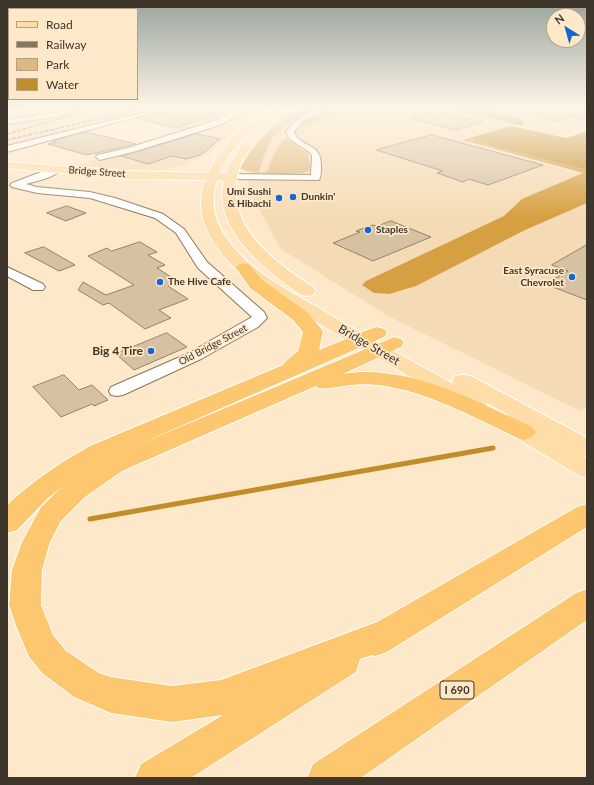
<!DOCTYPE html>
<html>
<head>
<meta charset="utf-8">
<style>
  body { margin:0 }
  #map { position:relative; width:594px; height:785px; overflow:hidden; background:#fde8c9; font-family:Lato,sans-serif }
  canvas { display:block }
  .frame { position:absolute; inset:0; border:8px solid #3e362a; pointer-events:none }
  .legend { position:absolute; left:8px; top:8px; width:130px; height:92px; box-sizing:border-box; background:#fde8c9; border:1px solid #b1a189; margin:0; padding:5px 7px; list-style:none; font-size:12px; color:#3e362a }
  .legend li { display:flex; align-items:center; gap:8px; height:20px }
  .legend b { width:20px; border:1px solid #b1a189 }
  .north { position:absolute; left:546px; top:8px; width:40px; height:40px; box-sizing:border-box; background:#fde8c9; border:1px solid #b1a189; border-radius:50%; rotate:323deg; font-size:11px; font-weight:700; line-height:16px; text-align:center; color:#3e362a }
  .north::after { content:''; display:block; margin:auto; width:14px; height:18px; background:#1765d0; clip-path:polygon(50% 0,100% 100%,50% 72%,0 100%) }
</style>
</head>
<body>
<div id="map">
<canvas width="594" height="785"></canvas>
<div class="frame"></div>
<ul class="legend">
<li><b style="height:5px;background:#fedda9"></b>Road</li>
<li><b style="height:5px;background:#837663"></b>Railway</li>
<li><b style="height:11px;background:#deb97f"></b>Park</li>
<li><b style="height:11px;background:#c28c2a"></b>Water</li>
</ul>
<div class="north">N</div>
</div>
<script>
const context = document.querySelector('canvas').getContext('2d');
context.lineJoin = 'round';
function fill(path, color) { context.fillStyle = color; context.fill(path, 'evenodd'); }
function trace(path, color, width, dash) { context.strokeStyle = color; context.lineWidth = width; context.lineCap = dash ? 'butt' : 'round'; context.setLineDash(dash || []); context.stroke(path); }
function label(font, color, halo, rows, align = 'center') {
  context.font = font + ' Lato,sans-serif'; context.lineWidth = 3.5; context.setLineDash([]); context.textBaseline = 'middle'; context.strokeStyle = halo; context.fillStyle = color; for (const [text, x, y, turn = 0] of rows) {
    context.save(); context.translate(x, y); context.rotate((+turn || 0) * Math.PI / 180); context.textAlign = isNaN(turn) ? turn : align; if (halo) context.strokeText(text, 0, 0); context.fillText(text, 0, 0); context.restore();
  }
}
const built = new Path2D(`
  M41,108h119l-153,38v-32h9z
  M201,108h69l-27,16 -18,13 -15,17 -31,12 -29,6 -73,-7 117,-33 -35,-7 48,-15z
  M321,108h266v20l-25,8 -48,-11 -53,15 119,34 7,5v228l-7,4 -192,-95 -107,-67 -33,-60 2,-20 22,-34 28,-21z`);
const green = new Path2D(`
  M301,108h22c-15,5 -39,16 -49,28 -8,10 -11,24 -15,35l1,2 6,-1 2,-2c4,-11 8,-24 18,-32l22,16 2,12 -1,5c-9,5 -62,4 -69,-3 15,-27 35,-46 61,-60z
  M329,109l33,6 -17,-3 -36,14 -12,-1 15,-9z`);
const forest = new Path2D(`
  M469,138l22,8 96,24v33l-62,27 -109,56 -27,8 -15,-1 -12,-8 4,-4 138,-65 18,-17 61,-26 -121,-33z`);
const water = new Path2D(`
  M447,108h37l38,12 2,3 -2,1 2,2z
  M511,126l56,12 20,-7v39l-96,-24 -22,-8z`);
const stream = new Path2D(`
  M90,519l403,-71`);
const building = new Path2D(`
  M181,108h40l4,4 -50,16 -38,-10z
  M521,108h66v12l-17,-3 -12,4 -38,-9z
  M437,111l46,11 -28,8 -45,-12z
  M86,132l50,12 -49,11 -39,-11 8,-2 -3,-1z
  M197,134l23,5 -18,15 -16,5 -14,-3 -24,8 -27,-8z
  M432,135l111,30 -55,20 -19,-6 -6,3 -26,-9 6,-2 -67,-21z
  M67,206l19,7 -20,8 -19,-8z
  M391,221l40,16 -58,24 -40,-18 27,-11 -4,-1 17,-6 4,1z
  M140,242l17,10 -9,3 17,10 -8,3 22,14 -11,4 20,13 -29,11 12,8 -26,11 -36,-26 -6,2 -25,-15 5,-8 23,13 28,-10 -46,-29 19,-8 4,3z
  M587,245v55l-42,-16 23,-13 -16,-6z
  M44,247l31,18 -16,6 -34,-18z
  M167,333l20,14 -53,23 -18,-16z
  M64,375l15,15 13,-5 16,15 -14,6 -2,-2 -31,13 -28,-30z`);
const minor = new Path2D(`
  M78,108h10l-27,8 -54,8v-4l54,-8z
  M161,108h9l-163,44v-6z
  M222,108h8l5,3 -2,7 -13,7 -87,27 -33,8 -4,-3 1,-2 31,-7 86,-27 13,-6v-3z
  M321,108h11l-28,13 -10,11c7,17 28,9 27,35 0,5 0,9 -2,13l-91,-1 -2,-2 5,-3 80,1 1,-20c-8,-10 -21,-10 -26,-23 9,-13 21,-19 35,-24z
  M57,166l5,3c-9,9 -25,12 -36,15l11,3 53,5 25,6 48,16 21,15 23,33 57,50 3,6 -9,9 -57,32 -78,36 -6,1 -6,-1 -2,-4 2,-4 78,-34 63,-36 -54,-49 -22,-35 -21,-15 -65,-20 -53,-5 -25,-6 -2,-2 2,-2z
  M7,267l36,17 2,3 -2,3h-10l-26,-14z`);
const major = new Path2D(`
  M277,108h10c-5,6 -14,9 -21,13 -21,13 -36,30 -46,52h6l2,-6 15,-24h8l1,2c-4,7 -11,16 -13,24 -16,56 33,91 74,118l3,4 -3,4 -6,1 -6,-1c-35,-24 -89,-66 -77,-114l-7,-1c-7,22 -3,42 11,60 22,31 57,48 89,67 45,27 91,52 137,77l-2,-3 3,-5 8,-1 8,1 116,62v18l-5,-1 5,3v20l-9,-3 -80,-48 -4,-5 4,-5 11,-2 -24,-13 2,3 -3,5 -8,2 -8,-2c-55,-32 -111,-63 -165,-96 -26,-16 -55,-31 -76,-54 -20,-23 -33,-49 -22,-80l-79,-1 -119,-11v-6l119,9 82,2c15,-31 39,-50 69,-65z`);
const highway = new Path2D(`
  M244,263l6,2 12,15 45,32 16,19 -4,19 51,-21 7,-2 7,2 3,4 -3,4 -249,109 259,-109 7,2 3,4 -3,4 -58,27c63,-11 133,27 189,53l4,5 -4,5 -8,3 -8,-3c-44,-20 -89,-46 -138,-52 -8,-1 -19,-1 -27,0 -12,1 -22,5 -34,3l-1,-2 -194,85 -37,26 -24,24 -11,21 -8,28 -1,35 12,30 13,16 33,22 12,4 61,9 49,-6 156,-58 200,-115 10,-3v23l-200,125 -12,4 -3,-1 -12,4 -4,13 -165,106h-56l6,-14 82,-49 -51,7 -61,-9 -37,-16 -32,-24 -13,-16 -12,-29 -8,-23 3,-35 10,-28 19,-35 21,-20 -14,11 -31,32 -10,3v-28c27,-25 51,-41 83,-59l193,-81 3,-4 12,-10 5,-19 -10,-12 -43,-32 -14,-20 2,-3z
  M587,589v31l-226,158h-54l6,-14 263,-171z`);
const rail = new Path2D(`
  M7,134l90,-26
  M7,140l140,-32`);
const markers = [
  [293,197,4,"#1765d0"],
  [279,198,4,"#1765d0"],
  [368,230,4,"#1765d0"],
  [572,277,4,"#1765d0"],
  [160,282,4,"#1765d0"],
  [151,351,4,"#1765d0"]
];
const farStreetnames = [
  ["Bridge Street",97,172,4],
  ["Old Bridge Street",213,345,-28]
];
const farPoinames = [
  ["Umi Sushi",271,192,"right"],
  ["& Hibachi",271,204,"right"],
  ["Dunkin'",301,197],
  ["Staples",376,230],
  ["East Syracuse",564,271,"right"],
  ["Chevrolet",564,283,"right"],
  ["The Hive Cafe",168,282]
];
const shields = [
  [457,690,34]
];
const shieldNames = [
  ["I 690",457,690]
];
const streetNames = [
  ["Bridge Street",369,345,30]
];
const poiNames = [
  ["Big 4 Tire",143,351]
];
fill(built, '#f4dbb5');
fill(green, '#deb97f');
fill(forest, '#d6a042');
fill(water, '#c28c2a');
trace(stream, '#c28c2a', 5);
fill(building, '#d6c2a3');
trace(building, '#958265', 1);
trace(minor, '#89775b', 2);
trace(major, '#fff', 2);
trace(highway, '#fff', 2);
fill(minor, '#fff');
fill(major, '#fedda9');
fill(highway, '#fdc76f');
trace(rail, '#837663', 1.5, [3.5, 2]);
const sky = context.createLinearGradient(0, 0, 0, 217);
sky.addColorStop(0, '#99a49c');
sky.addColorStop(0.5, '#fef5e7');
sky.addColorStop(1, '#fef5e700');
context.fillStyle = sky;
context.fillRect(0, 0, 594, 217);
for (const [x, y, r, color] of markers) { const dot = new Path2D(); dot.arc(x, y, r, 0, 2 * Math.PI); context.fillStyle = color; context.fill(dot); trace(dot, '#fde8c9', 1.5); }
label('10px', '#3e362a', '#fde8c9', farStreetnames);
label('bold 10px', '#3e362a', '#fde8c9', farPoinames, 'left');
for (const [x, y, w] of shields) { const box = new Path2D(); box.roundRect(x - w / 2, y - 9, w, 18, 3); context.fillStyle = '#fde8c9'; context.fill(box); trace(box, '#3e362a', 1); }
label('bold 11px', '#3e362a', null, shieldNames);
label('12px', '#3e362a', '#fde8c9', streetNames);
label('bold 12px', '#3e362a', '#fde8c9', poiNames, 'right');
</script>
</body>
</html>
